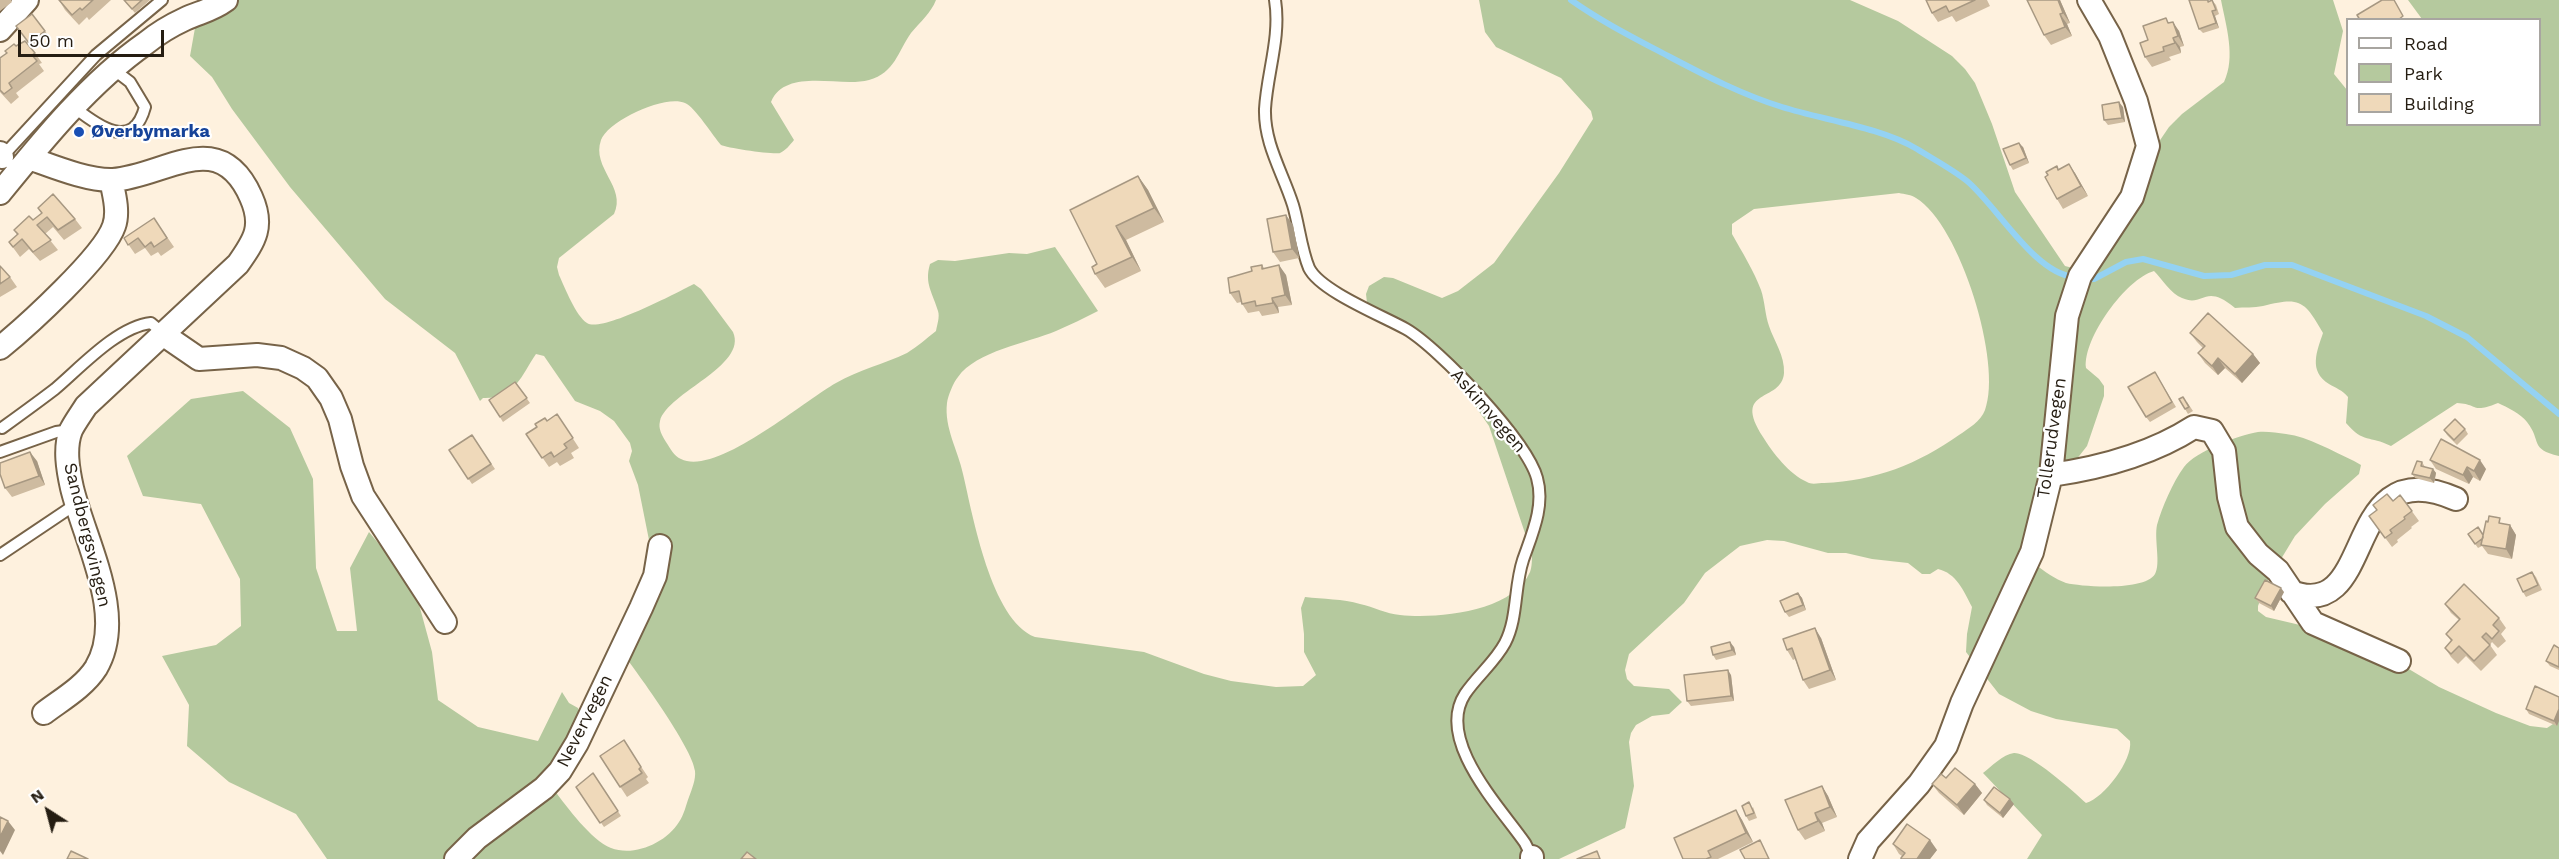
<!DOCTYPE html>
<html>
<head>
<meta charset="utf-8">
<style>
  body { margin:0 }
  #map { position:relative; width:2559px; height:859px; overflow:hidden; background:#fef1de; font-family:"Work Sans",sans-serif }
  canvas { display:block }
  .legend { position:absolute; left:2346px; top:18px; width:195px; height:108px; box-sizing:border-box; background:#fff; border:2px solid #a8a5a0; margin:0; padding:8px 10px; list-style:none; font-size:18px; color:#251d12 }
  .legend li { display:flex; align-items:center; gap:12px; height:30px }
  .legend b { width:30px; border:2px solid #a8a5a0 }
  .north { position:absolute; left:18px; top:781px; width:60px; height:60px; -webkit-text-stroke:4px #fff; paint-order:stroke; rotate:324deg; font-size:16px; font-weight:700; line-height:24px; text-align:center; color:#251d12 }
  .north::after { content:''; display:block; margin:auto; width:21px; height:27px; background:#251d12; clip-path:polygon(50% 0,100% 100%,50% 72%,0 100%) }
  .scale { position:absolute; left:18px; top:30px; width:146px; height:27px; box-sizing:border-box; border:3px solid #251d12; border-top:0; padding-left:8px; font-size:18px; line-height:21px; white-space:nowrap; color:#251d12; -webkit-text-stroke:4px #fff; paint-order:stroke }
</style>
</head>
<body>
<div id="map">
<canvas width="2559" height="859"></canvas>
<ul class="legend">
<li><b style="height:8px;background:#fff"></b>Road</li>
<li><b style="height:16px;background:#b5c99e"></b>Park</li>
<li><b style="height:16px;background:#efd9ba"></b>Building</li>
</ul>
<div class="north">N</div>
<div class="scale">50 m</div>
</div>
<script>
const context = document.querySelector('canvas').getContext('2d');
context.lineJoin = 'round';
function fill(path, color) { context.fillStyle = color; context.fill(path, 'evenodd'); }
function trace(path, color, width, dash) { context.strokeStyle = color; context.lineWidth = width; context.lineCap = dash ? 'butt' : 'round'; context.setLineDash(dash || []); context.stroke(path); }
function label(font, color, halo, rows, align = 'center') {
  context.font = font + ' "Work Sans",sans-serif'; context.lineWidth = 4.5; context.setLineDash([]); context.textBaseline = 'middle'; context.strokeStyle = halo; context.fillStyle = color; for (const [text, x, y, turn = 0] of rows) {
    context.save(); context.translate(x, y); context.rotate((+turn || 0) * Math.PI / 180); context.textAlign = isNaN(turn) ? turn : align; if (halo) context.strokeText(text, 0, 0); context.fillText(text, 0, 0); context.restore();
  }
}
const green = new Path2D(`
  M200,0h736c-5,13 -16,22 -25,33 -13,18 -16,40 -42,47 -29,8 -83,-13 -98,22l23,38c-4,5 -9,11 -14,13 -5,2 -53,-5 -59,-8 -8,-9 -26,-38 -36,-42 -20,-9 -77,18 -84,37 -10,28 26,47 13,74l-55,44 -2,9 2,8c6,13 17,41 28,48 14,10 89,-30 107,-39l7,5 32,43c15,34 -65,60 -73,89 -2,8 2,14 6,21 4,6 8,14 15,17 35,18 124,-59 155,-76 22,-13 48,-19 71,-30 10,-6 20,-15 29,-22 1,-6 4,-14 2,-20 -5,-18 -14,-27 -8,-47l8,-4 17,1 54,-8 18,1 28,-7 43,64c-14,7 -28,14 -42,20 -28,12 -80,20 -98,46 -5,6 -10,19 -11,26 -3,25 11,47 16,71 10,42 28,146 72,163l109,15 60,22 27,7 45,6 27,-1 13,-11 -12,-23v-18l-3,-26 4,-11c18,2 38,2 55,7 14,3 26,10 40,11 37,4 113,-3 130,-43 2,-5 2,-13 2,-18l-43,-128 -56,-81 -13,-13 -42,-15 -11,-14 -1,-9 3,-8 15,-9 9,1 49,20 16,-7 36,-28 65,-90 34,-54 -2,-8 -30,-33 -65,-31 -11,-15 -6,-32h371l48,21 54,35 13,13 10,14 17,41 23,68 50,74 8,2 96,-141 13,-13 42,-32c12,-25 2,-56 -3,-82h112l10,31 -9,43 13,16 1,34h192v-104l-118,-1 -14,-19h151v456c-30,-7 -17,-15 -32,-34 -6,-8 -20,-15 -29,-19 -27,11 -19,1 -41,0l-66,43c-22,-11 -27,-2 -45,-23l2,-26c-6,-7 -12,-9 -19,-13 -21,-13 -12,-33 -6,-51 -19,-33 -23,-36 -60,-27 -9,2 -19,1 -28,2 -31,-26 -31,0 -53,-10 -11,-4 -20,-19 -28,-27 -28,8 -71,67 -68,97l13,11 5,7v10l-17,50 -55,70 3,48c10,8 20,15 31,19 17,4 79,8 89,-9 6,-10 -1,-35 2,-49 5,-18 16,-43 27,-58 12,-16 55,-32 74,-35 9,-1 19,1 28,2 23,3 46,17 68,27l7,4 -2,9 -34,30 -30,32 -28,46 -9,24v5l8,6 34,8 92,34 47,28 57,26 34,13 17,2 12,-8v139h-532l15,-24 -59,-62c8,-6 20,-19 31,-20 16,-1 60,39 72,50 18,-5 47,-43 44,-62l-13,-12 -61,-10 -25,-8 -32,-17 -33,-42 1,-18 5,-27c-8,-16 -16,-34 -34,-38l-8,5h-8l-14,-11 -36,-4 -26,-6h-18l-44,-12 -17,-1 -27,6 -35,27 -21,30 -55,51 -4,16 2,9 7,7 35,3 13,13 -13,12 -17,2 -16,9 -5,8 -2,9 5,44 -9,42 -66,31h-1232l-31,-45 -67,-32 -42,-36 2,-41 -27,-49 54,-11 25,-19 -1,-47 -39,-75 -58,-8 -16,-40 64,-57 52,-8 47,37 23,51 3,89 21,63h20l-7,-63 19,-36 45,54 18,66 6,48 40,27 60,14 24,-49 7,11 9,5 6,17 -30,65c13,17 37,50 57,58 23,9 55,-5 68,-26 5,-7 7,-17 10,-25 3,-8 7,-18 6,-26 -2,-23 -61,-103 -77,-124l31,-75 1,-27 -12,-60 -9,-24 3,-10 -2,-8 -16,-22 -14,-10 -25,-10 -31,-45 -8,-2c-15,22 -21,45 -53,44l-3,3 -25,-48 -70,-54 -95,-112 -58,-78 -20,-32 -22,-21zM1899,193c5,1 13,2 17,5 44,26 87,166 69,212 -4,11 -17,19 -26,25 -41,29 -84,46 -135,48 -5,0 -13,2 -17,-1 -18,-8 -34,-29 -44,-45 -32,-50 19,-34 21,-64 1,-17 -10,-32 -15,-47 -4,-11 -4,-24 -8,-36 -7,-19 -19,-38 -29,-56v-10l22,-15z`);
const stream = new Path2D(`
  M1571,0c31,22 65,39 99,57 36,19 73,38 112,50 41,13 98,20 135,42 16,10 35,20 50,32 30,25 67,92 107,96
  M2084,278l10,1 32,-17 17,-3 61,17 27,-1 34,-10h27l134,51 41,21 92,77`);
const service = new Path2D(`
  M1275,0c6,37 -8,73 -10,109 -1,35 18,64 28,96 6,20 8,44 16,63 11,23 74,48 97,61 33,19 121,112 131,149 8,28 -5,56 -14,82 -9,27 -5,58 -18,83 -10,19 -28,33 -40,51 -30,46 35,113 60,149l7,14
  M75,108c23,18 58,44 70,-1l-15,-25 -17,-13
  M0,159l96,-104 66,-55
  M2,428c18,-13 36,-26 53,-39 26,-22 62,-62 96,-66l13,11
  M0,452l56,-20 15,-2
  M0,555l76,-51`);
const minor = new Path2D(`
  M0,30l27,-30
  M0,153l2,4
  M29,158c23,8 59,23 84,22 53,-4 106,-55 138,17 13,29 4,43 -13,67l-152,142c-5,8 -11,16 -15,24 -7,18 -3,40 1,58 13,54 55,128 24,180 -12,19 -35,32 -52,45
  M0,193c43,-53 90,-111 146,-150 11,-9 26,-18 39,-24 15,-7 26,-8 41,-19
  M164,335l35,24 58,-4 24,3 22,10 14,10 14,20 9,21 12,47 11,30 82,126
  M0,348c27,-22 104,-92 114,-122 5,-14 0,-32 -3,-46
  M2051,475c49,-7 101,-21 143,-48l18,4 12,20 5,46 8,30 21,27 20,17 35,52 86,38
  M2291,592c88,32 48,-144 165,-93
  M1532,857v2
  M456,859l21,-21 67,-50 16,-17 17,-28 64,-135 14,-32 5,-30
  M1860,859l8,-18 51,-57 27,-38 16,-43 70,-151 19,-77 16,-159 13,-40 52,-79 16,-51 -12,-45 -26,-65 -21,-36`);
const wall = new Path2D(`
  M0,0h11l1,2 -12,9z
  M59,0h52l-22,20 -2,-3 -8,8 -14,-15z
  M124,0h26l-15,13z
  M1926,0h61l3,6 -34,16 -4,-6 -14,6 -6,-9z
  M2027,0h33l10,23 -3,1 5,12 -21,9 -7,-10z
  M2212,0l4,5 3,9 -4,2 4,12 -16,5 -4,-4 11,-28z
  M32,14l16,21 -15,13 -17,-22z
  M2169,23l10,8 5,15 -4,1 1,6 -12,4 2,3 -19,7 -7,-10 3,-17z
  M16,46l19,7 7,10 -3,1 5,7 -28,22 3,4 -8,7 -11,-12v-34z
  M2123,107l2,15 -17,3 -4,-5z
  M2023,147l6,16 -16,7 -3,-5z
  M2059,169l16,4 13,23 -25,13 -6,-10z
  M1138,176l10,14 16,32 -38,18 15,31 -36,17 -10,-14z
  M38,208l37,11 7,9 -18,12 -11,-13 -8,7 13,16 -18,11 -11,-12 -9,8 -11,-15 8,-7 -3,-5 19,-10 9,-7z
  M154,218l20,29 -13,9 -3,-4 -7,4 -6,-8 -10,6 -11,-16z
  M1293,225l6,33 -19,4 -7,-10z
  M1262,265l2,3 22,7 6,30 -14,2 1,6 -17,3 -3,-5 -11,2 -7,-11 -4,1 -7,-10 22,-22z
  M0,266l10,11 7,10 -17,10z
  M2190,333l63,21 7,9 -18,20 -17,-15 -7,7 -13,-12 -7,-10 5,-5 -6,-6z
  M2158,377l18,30 -26,15 -4,-5z
  M515,382l15,21 -27,19 -14,-22z
  M2187,402l6,9 -5,3 -3,-5z
  M557,414l22,34 -8,5 3,5 -14,8 -3,-4 -8,5 -23,-33z
  M2465,429l3,5 -11,11 -10,-10 -3,-5z
  M472,435l23,34 -23,15 -23,-34z
  M2430,460l56,9 -6,12 -7,-4 -4,7 -33,-15z
  M37,461l8,24 -33,12 -7,-9z
  M2422,462l3,5 8,2 3,4 -2,10 -19,-5 -3,-4z
  M2400,495l19,26 -8,6 1,1 -15,12 1,2 -6,5 -23,-31 24,-15z
  M2505,524l5,1 6,10 -4,24 -24,-5 -6,-8 -4,2 -10,-14 15,1z
  M2532,572l4,5 6,13 -16,7 -3,-5z
  M2284,592l-10,19 -15,-8 -4,-5z
  M1798,593l4,5 4,12 -17,7 -4,-5z
  M2445,604l54,14 7,10 -5,6 5,7 -8,7 -6,-6 -2,3 7,10 -16,16 -15,-15 -8,8 -7,-7 -6,-9 6,-7 -5,-7 13,-14 -8,-7z
  M1821,638l15,42 -27,9 -6,-9 -8,-21 -2,1 -6,-10z
  M1734,647l2,8 -20,5 -3,-5z
  M2559,648v22l-9,-4 -4,-5z
  M1731,675l3,26 -43,5 -4,-5z
  M2559,697l-2,29 -28,-12 -3,-5z
  M630,750l18,27 -2,2 3,4 -22,14 -27,-41z
  M593,773l28,43 -17,11 -28,-40z
  M1946,778l29,6 7,9 -18,22 -25,-22 -7,-9z
  M1822,786l6,10 9,21 -15,6 3,8 -20,9 -7,-10z
  M1984,800l30,4 -11,14 -16,-13z
  M1753,807l4,11 -8,3 -3,-5z
  M1736,810l6,10 11,22 -35,17h-35z
  M1893,844l44,6 -7,9h-29l1,-3 -3,-2z`);
const shadedWall = new Path2D(`
  M2058,0h2l10,23 -7,-10z
  M2212,11l3,5 4,12 -3,-5z
  M2060,14l7,10 5,12 -7,-9z
  M2173,22l6,9 5,15 -6,-10z
  M2173,38l7,9 1,6 -6,-10z
  M2119,102l4,5 2,15 -3,-4z
  M2019,143l4,4 6,16 -3,-5z
  M2069,164l6,9 13,23 -7,-10z
  M1138,176l10,14 16,32 -10,-14z
  M1286,215l7,10 6,33 -7,-9z
  M1116,226l10,14 15,31 -9,-14z
  M1279,265l7,10 6,30 -7,-10z
  M1272,298l6,9 1,6 -6,-10z
  M2253,354l7,9 -18,20 -7,-9z
  M2218,358l7,10 -7,7 -6,-9z
  M30,452l7,9 8,24 -6,-9z
  M2480,460l6,9 -6,12 -6,-10z
  M2467,467l6,10 -4,7 -6,-9z
  M2433,469l3,4 -2,10 -4,-5z
  M2510,525l6,10 -4,24 -6,-10z
  M2281,588l3,4 -10,19 -3,-5z
  M1798,593l4,5 4,12 -3,-5z
  M1815,628l6,10 15,42 -6,-10z
  M1730,642l4,5 2,8 -4,-5z
  M1728,670l3,5 3,26 -3,-5z
  M2559,709v12l-2,5 -3,-5z
  M1975,784l7,9 -18,22 -7,-10z
  M1822,786l6,10 9,21 -7,-10z
  M2010,799l4,5 -11,14 -3,-5z
  M1736,810l6,10 11,22 -7,-9z
  M1815,813l7,10 3,8 -7,-10z
  M8,821l7,9 -12,25 -3,-4v-14z
  M1930,840l7,10 -7,9h-13z`);
const building = new Path2D(`
  M59,0h34l-11,10 -2,-2 -8,7z
  M124,0h18l-10,9z
  M1926,0h49l-26,12 -3,-6 -14,7z
  M2027,0h31l5,13 -3,1 5,13 -21,8z
  M2189,0h19v2l4,-2 4,10 -4,1 4,12 -17,6z
  M2382,0h12l9,16 -5,4h-38l-3,-5z
  M32,14l13,17 -16,12 -13,-17z
  M2166,18l2,5 5,-1 5,14 -5,2 2,5 -12,4 1,4 -19,6 -5,-14 8,-3 -5,-14z
  M25,41l10,12 -3,2 5,6 -28,22 3,5 -8,6 -4,-4v-32l7,-5 -2,-2 9,-7 2,2z
  M2119,102l3,16 -18,2 -2,-15z
  M2019,143l7,15 -16,7 -7,-16z
  M2069,164l12,22 -24,13 -12,-22 3,-2 -2,-3 11,-6 1,4z
  M1138,176l16,32 -38,18 16,31 -37,17 -3,-7 5,-3 -27,-54z
  M53,194l22,25 -17,11 -11,-13 -10,8 14,15 -18,12 -11,-13 -9,8 -4,-5 9,-8 -4,-4 15,-14 4,4 9,-7 -4,-5z
  M1286,215l6,34 -19,3 -6,-33z
  M154,218l13,20 -13,9 -3,-5 -6,5 -7,-9 -10,7 -4,-7z
  M1262,265v4l17,-4 6,30 -13,3 1,5 -17,3 -1,-5 -13,3 -3,-13 -9,2 -2,-15 24,-7 -1,-4z
  M0,266l10,11 -10,7z
  M2208,313l45,41 -18,20 -17,-16 -6,8 -14,-13 7,-7 -15,-13z
  M2155,372l17,30 -26,15 -18,-30z
  M515,382l12,16 -27,19 -11,-17z
  M2183,397l6,10 -4,2 -6,-10z
  M557,414l16,24 -9,6 3,4 -13,9 -3,-5 -9,6 -16,-24 11,-7 -2,-3 10,-6 2,3z
  M2455,419l10,10 -11,11 -10,-10z
  M472,435l19,29 -23,15 -19,-29z
  M2441,439l39,21 -6,11 -7,-4 -4,8 -33,-15z
  M30,452l9,24 -34,12 -5,-14v-11z
  M2417,461l5,1 -1,4 12,3 -3,9 -18,-4z
  M2387,494l6,7 7,-6 12,16 -8,6 1,2 -15,11 2,3 -7,5 -16,-22 8,-6 -4,-5z
  M2489,516l11,2 -1,5 11,2 -4,24 -25,-4 5,-24 2,1z
  M2478,527l5,8v3l-8,6 -7,-10z
  M2532,572l6,13 -15,7 -6,-13z
  M2265,580l16,8 -10,18 -16,-8z
  M2464,584l35,34 -6,7 6,6 -7,8 -6,-6 -4,4 8,8 -16,16 -15,-15 -8,8 -6,-6 7,-8 -6,-6 14,-15 -15,-15z
  M1798,593l5,12 -18,7 -5,-11z
  M1815,628l15,42 -27,10 -11,-32 -5,2 -4,-11z
  M1730,642l2,8 -19,5 -2,-8z
  M2554,645l5,3v19l-13,-6z
  M1728,670l3,26 -44,5 -3,-26z
  M2535,686l24,11v12l-5,12 -28,-12z
  M624,740l17,27 -2,2 3,4 -22,14 -20,-31z
  M1955,768l20,16 -18,21 -25,-21 9,-10 5,4z
  M593,773l25,38 -18,12 -24,-36z
  M1822,786l8,21 -15,6 3,8 -20,9 -13,-30z
  M1994,787l16,12 -10,14 -16,-13z
  M1749,802l5,11 -8,3 -4,-10z
  M1736,810l10,23 -38,18 3,6 -5,2h-23l-9,-21z
  M0,817l8,4 -8,16z
  M1907,824l23,16 -13,19h-16v-1l4,-5 -12,-9z
  M1760,840l9,19h-24l-5,-9z
  M71,851l17,8h-21z
  M1597,851l3,8h-23z
  M747,852l9,7h-15z`);
const markers = [
  [79,132,6,"#1a4fb4"]
];
const transitNames = [
  ["Øverbymarka",91,132]
];
const streetNames = [
  ["Askimvegen",1488,411,49],
  ["Tollerudvegen",2052,438,-82],
  ["Sandbergsvingen",87,535,76],
  ["Nevervegen",585,721,-63]
];
fill(green, '#b5c99e');
trace(stream, '#94d2f3', 6);
trace(service, '#776348', 14);
trace(minor, '#776348', 26);
trace(service, '#fff', 10);
trace(minor, '#fff', 22);
fill(wall, '#cebba0');
fill(shadedWall, '#a79882');
fill(building, '#efd9ba');
trace(building, '#a79882', 1.5);
for (const [x, y, r, color] of markers) { const dot = new Path2D(); dot.arc(x, y, r, 0, 2 * Math.PI); context.fillStyle = color; context.fill(dot); trace(dot, '#fff', 2); }
label('bold 18px', '#164399', '#fff', transitNames, 'left');
label('18px', '#251d12', '#fff', streetNames);
</script>
</body>
</html>
